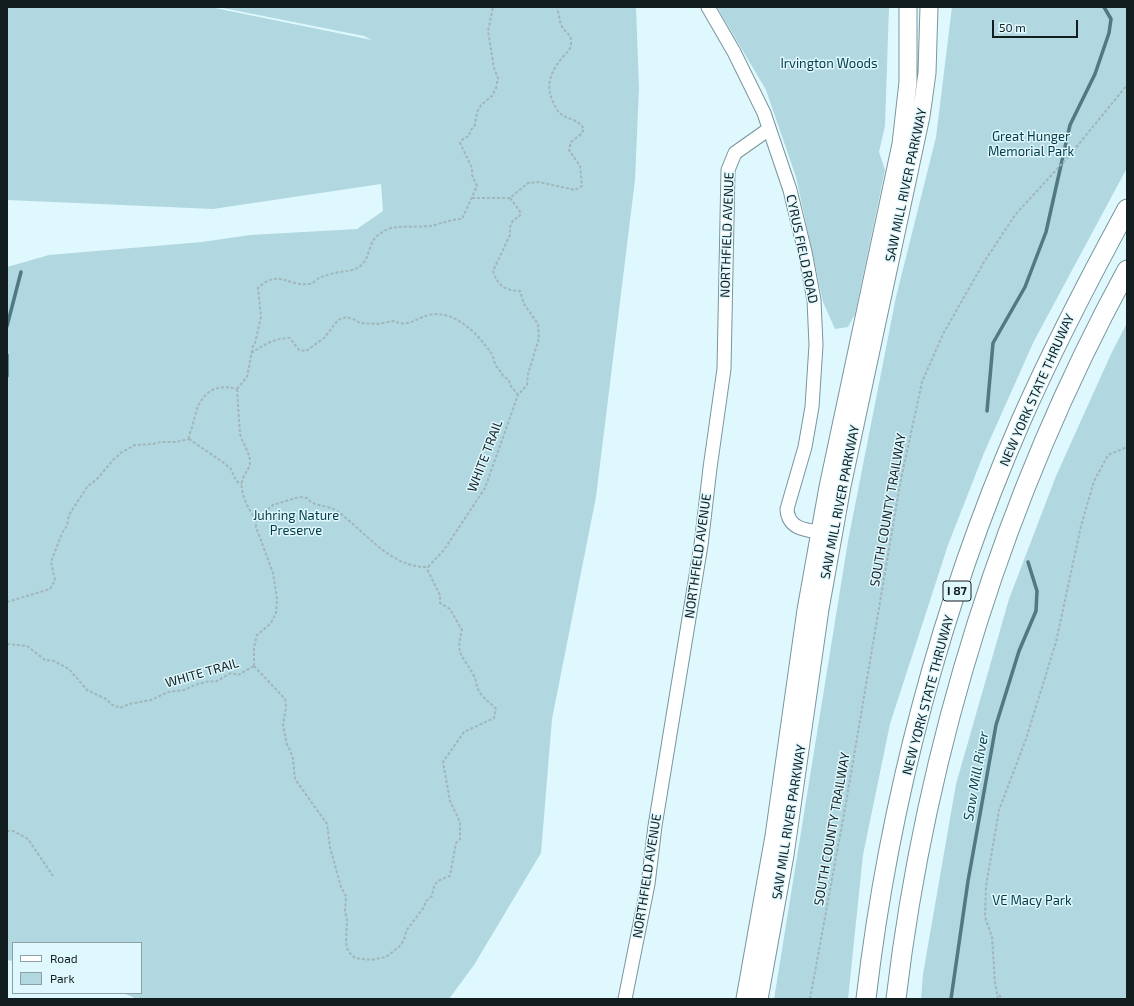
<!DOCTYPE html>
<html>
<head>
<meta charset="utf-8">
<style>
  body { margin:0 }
  #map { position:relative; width:1134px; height:1006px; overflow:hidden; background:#dff8fe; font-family:"Exo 2",sans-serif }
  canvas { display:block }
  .frame { position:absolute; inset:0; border:8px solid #121d20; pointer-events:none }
  .legend { position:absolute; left:12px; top:942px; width:130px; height:52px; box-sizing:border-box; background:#dff8fe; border:1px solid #8da0a5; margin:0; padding:5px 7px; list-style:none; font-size:12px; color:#121d20 }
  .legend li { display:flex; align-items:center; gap:8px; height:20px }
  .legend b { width:20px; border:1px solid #8da0a5 }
  .scale { position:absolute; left:992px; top:20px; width:86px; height:18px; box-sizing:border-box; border:2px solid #121d20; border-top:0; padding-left:5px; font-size:12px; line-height:14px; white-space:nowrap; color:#121d20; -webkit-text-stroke:3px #dff8fe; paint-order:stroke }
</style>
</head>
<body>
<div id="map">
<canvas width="1134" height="1006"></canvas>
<div class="frame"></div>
<ul class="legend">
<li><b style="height:5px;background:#fff"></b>Road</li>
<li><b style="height:11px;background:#b1d8e0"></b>Park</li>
</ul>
<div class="scale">50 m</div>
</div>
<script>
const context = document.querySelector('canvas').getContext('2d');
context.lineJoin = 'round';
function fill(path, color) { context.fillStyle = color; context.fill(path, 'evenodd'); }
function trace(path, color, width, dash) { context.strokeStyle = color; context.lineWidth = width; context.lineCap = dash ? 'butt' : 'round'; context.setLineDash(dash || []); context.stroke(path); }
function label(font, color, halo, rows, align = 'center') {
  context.font = font + ' "Exo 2",sans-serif'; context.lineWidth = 3; context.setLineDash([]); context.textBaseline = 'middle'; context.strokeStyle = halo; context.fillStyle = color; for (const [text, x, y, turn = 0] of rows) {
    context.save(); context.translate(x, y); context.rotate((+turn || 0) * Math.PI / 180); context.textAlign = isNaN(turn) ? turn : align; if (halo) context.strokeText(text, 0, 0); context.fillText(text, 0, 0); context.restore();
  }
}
const green = new Path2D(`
  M7,7h203l162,33 -8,-4 -146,-29h418l3,81 -4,92 -39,317 -44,222 -11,134 -67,112 -25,34h-312l-14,-6h18v-50h-128v18l-6,-1v-693l42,-12 153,-13 48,-7 107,-6 26,-18 -2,-27 -168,25 -206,-9z
  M717,7h172l-4,119 -6,26 6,18 -30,144 -7,13 -13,2 -12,-27 -27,-125 -30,-87z
  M952,7h175v161l-93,173 -50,112 -36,92 -58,179 -27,131 -15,144h-74l74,-458 48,-244 40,-160z
  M1127,323v676h-206l2,-25 33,-190 53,-185 47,-123 55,-122z`);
const stream = new Path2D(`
  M7,326l14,-54
  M7,355v21
  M987,411l6,-68 32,-56 21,-55 24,-107 25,-51 14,-41 2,-14 -7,-12
  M951,999l17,-118 28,-156 23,-74 17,-40 1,-20 -9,-29`);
const path = new Path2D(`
  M472,198h38l18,-15 11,-1 36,8 7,-4 -2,-20 -11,-16 2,-8 10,-8 3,-5c-8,-13 -21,-8 -28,-21 -11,-19 -8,-33 6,-50 4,-5 9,-8 9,-15 1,-8 -5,-10 -8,-15 -4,-5 -4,-15 -6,-21
  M510,198l11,15 -2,4 -6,3 -3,7v8l-17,36c5,15 11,19 27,20l4,13 14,20 1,14 -11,36 -1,11 -9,10
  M251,353c13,-8 23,-15 39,-15l9,12 7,1 18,-13 14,-18 8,-3 7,2 7,4 17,1 17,-3c14,7 22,-3 35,-6 25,-6 49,19 62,38 3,4 3,11 6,14 3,4 4,4 6,9l6,4 1,5 8,10
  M237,389l10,-12 6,-31 2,-3 6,-26 -3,-29c21,-20 30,-1 51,-4 4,0 7,-4 10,-6 9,-4 20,-6 29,-7 25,-5 17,-24 29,-35 4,-3 9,-7 14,-8 12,-2 26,-1 39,-2 11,-2 21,-7 32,-7l15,-33 -5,-11v-7l-12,-25 3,-4 6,-3 1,-5 5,-6 2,-13 4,-7 11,-9 4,-8 2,-10 -4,-10 -6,-37 5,-24
  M237,389l3,45c3,10 9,17 10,27 0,8 -4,10 -7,17 -5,11 5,32 13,41
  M189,439c0,-6 3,-10 4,-15 5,-26 16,-42 44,-35
  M189,439l35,24 7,6 5,12 6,3
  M256,519l17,-14 26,-8 8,1c8,10 20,6 30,13 28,20 53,57 91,56l16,-17 41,-62 33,-93
  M7,602l43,-13 5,-9 -4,-18 11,-29 5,-7 2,-11 18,-28 11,-9 15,-18 9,-8 13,-7 18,-1 8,-2h15l13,-3
  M7,644l20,2 18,14 9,1 15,8 18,21 19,9 5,5 9,4 9,-4 22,-4 17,-8 16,-2 11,-5 14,-4 6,1 16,-9 7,2 16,-9
  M254,666l31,33 1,8 -3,18 4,20 3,5 3,9 2,20 32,45 3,23 11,40 5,9 -1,15 2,9 -1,23 2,8 7,7 16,2 15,-3 13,-10 5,-7 2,-9 18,-24 2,-6 6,-5c2,-15 5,-15 18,-20l6,-33 4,-4v-17l-10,-21 -7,-39 21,-30 30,-14 2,-9c-5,-6 -11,-9 -15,-15 -5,-6 -4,-12 -7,-18 -11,-21 -19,-20 -12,-46l-12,-21 -10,-6v-8l-12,-24v-4
  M254,666v-19l3,-12 14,-12 5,-10 1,-14 -4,-26 -17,-46v-8
  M7,831h6l15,8 25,37
  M999,995l4,4
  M810,999l36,-196 54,-319 22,-102 21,-48 41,-72 31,-47 54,-59 58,-71
  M998,999l-3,-16 -3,-46 -7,-20 1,-31 13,-76 27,-71 30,-97 25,-116 13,-45 14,-26 19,-8`);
const tertiary = new Path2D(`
  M708,7l26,45 30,61 26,77 15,62 9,48 2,45 -4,62 -7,40 -18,62c1,19 17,21 32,23
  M625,999l23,-115 7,-58 46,-281 9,-77 14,-99 4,-199 7,-17 34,-24`);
const trunk = new Path2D(`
  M745,999l29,-163 32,-226 22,-123 73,-343 7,-62v-75
  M759,999l26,-144 35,-246 22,-123 79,-370 6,-43 2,-66`);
const motorway = new Path2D(`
  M866,999c23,-197 75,-394 154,-576 32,-73 69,-144 107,-214
  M896,999c30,-253 109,-505 231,-729`);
const shields = [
  [957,591,28]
];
const shieldNames = [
  ["I 87",957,591]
];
const parkNames = [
  ["Irvington Woods",829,64],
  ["Great Hunger",1031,137],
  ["Memorial Park",1031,152],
  ["Juhring Nature",296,516],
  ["Preserve",296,531],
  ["VE Macy Park",1032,901]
];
const streetNames = [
  ["SAW MILL RIVER PARKWAY",906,185,-78],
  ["NORTHFIELD AVENUE",727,235,-88],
  ["CYRUS FIELD ROAD",802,249,78],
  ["NEW YORK STATE THRUWAY",1037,390,-66],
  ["WHITE TRAIL",485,456,-69],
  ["SAW MILL RIVER PARKWAY",840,502,-79],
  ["SOUTH COUNTY TRAILWAY",888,510,-80],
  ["NORTHFIELD AVENUE",698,556,-82],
  ["WHITE TRAIL",202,673,-16],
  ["NEW YORK STATE THRUWAY",928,695,-75],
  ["SAW MILL RIVER PARKWAY",789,822,-81],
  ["SOUTH COUNTY TRAILWAY",832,829,-80],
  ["NORTHFIELD AVENUE",647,876,-81]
];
const waterNames = [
  ["Saw Mill River",976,776,-80]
];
fill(green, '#b1d8e0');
trace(stream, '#507983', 3.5);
trace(tertiary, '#78969c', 15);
trace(trunk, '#78969c', 19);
trace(motorway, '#78969c', 21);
trace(path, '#a1b5ba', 2, [3, 2]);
trace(tertiary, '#fff', 13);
trace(trunk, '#fff', 17);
trace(motorway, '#fff', 19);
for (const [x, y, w] of shields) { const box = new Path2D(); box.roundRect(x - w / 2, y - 10, w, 20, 3); context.fillStyle = '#dff8fe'; context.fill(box); trace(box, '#121d20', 1); }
label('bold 12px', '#121d20', null, shieldNames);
label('13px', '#033a43', '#dff8fe', parkNames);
label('13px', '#121d20', '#dff8fe', streetNames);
label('italic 14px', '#11444d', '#dff8fe', waterNames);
</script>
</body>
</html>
